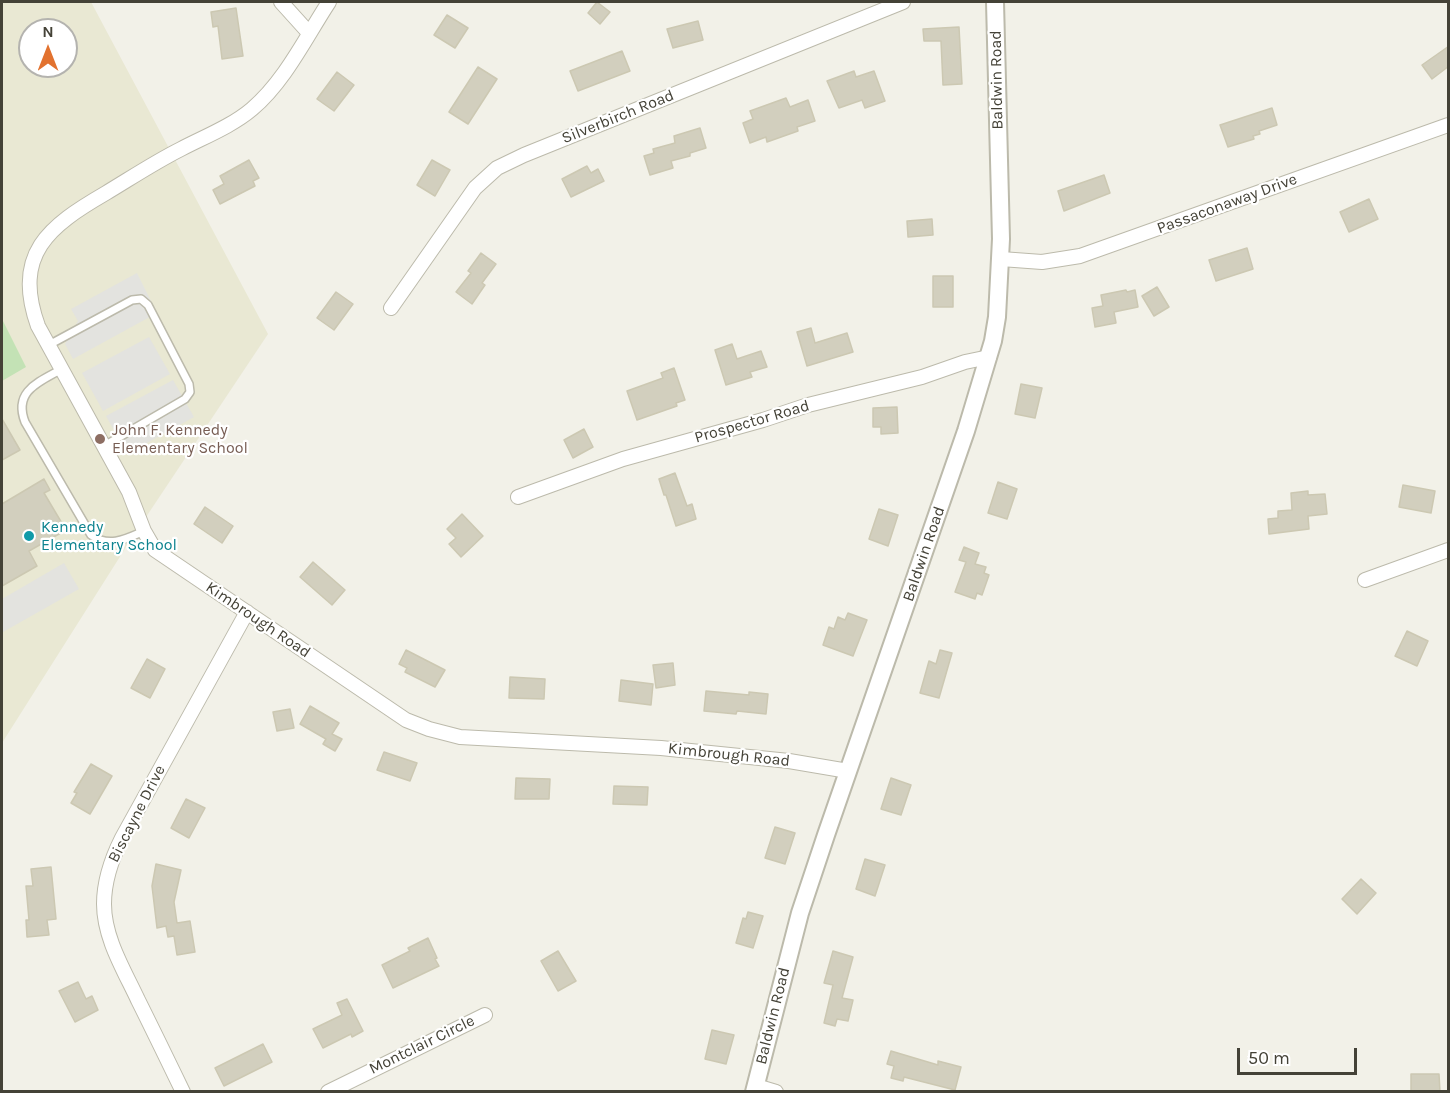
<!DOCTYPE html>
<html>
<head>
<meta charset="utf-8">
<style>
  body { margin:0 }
  #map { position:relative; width:1450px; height:1093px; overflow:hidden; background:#f2f1e8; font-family:Karla,sans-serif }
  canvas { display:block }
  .frame { position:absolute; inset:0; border:3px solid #444237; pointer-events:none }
  .north { position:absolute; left:18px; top:18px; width:60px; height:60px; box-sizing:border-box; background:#fff; border:2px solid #b4b3af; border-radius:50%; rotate:0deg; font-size:16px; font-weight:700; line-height:24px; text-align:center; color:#444237 }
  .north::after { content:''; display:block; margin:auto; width:21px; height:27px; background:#e2722f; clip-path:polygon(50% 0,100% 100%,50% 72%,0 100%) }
  .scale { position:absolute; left:1237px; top:1048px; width:120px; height:27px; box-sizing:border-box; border:3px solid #444237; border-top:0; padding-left:8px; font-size:18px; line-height:21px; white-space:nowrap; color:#444237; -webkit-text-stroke:4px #fff; paint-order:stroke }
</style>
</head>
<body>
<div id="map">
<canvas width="1450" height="1093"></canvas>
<div class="frame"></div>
<div class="north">N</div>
<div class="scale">50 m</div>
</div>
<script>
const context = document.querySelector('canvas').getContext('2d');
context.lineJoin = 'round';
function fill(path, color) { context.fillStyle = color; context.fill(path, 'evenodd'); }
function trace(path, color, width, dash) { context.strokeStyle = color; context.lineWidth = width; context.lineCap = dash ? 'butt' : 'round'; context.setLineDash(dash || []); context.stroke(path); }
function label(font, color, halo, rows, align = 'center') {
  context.font = font + ' Karla,sans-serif'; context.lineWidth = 4.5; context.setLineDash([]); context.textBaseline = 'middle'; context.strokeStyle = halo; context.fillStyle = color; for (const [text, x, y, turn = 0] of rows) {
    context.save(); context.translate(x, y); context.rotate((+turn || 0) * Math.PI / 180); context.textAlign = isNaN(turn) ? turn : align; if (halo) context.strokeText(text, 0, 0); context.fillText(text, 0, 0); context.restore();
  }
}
const education = new Path2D(`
  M2,2h89l177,332 -140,210 -126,199zM30,30h36v36h-36z`);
const green = new Path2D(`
  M2,319l24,48 -24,14z`);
const parking = new Path2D(`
  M137,273l20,40 -84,46 -8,-15 13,-23 -7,-12z
  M149,337l21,37 -67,37 -21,-38z
  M173,380l21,37 -67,37 -21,-38z
  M64,563l15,26 -76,43 -1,-33z`);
const building = new Path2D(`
  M597,2l13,10 -10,12 -12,-11z
  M236,8l7,48 -21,3 -4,-33 -5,1 -2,-15z
  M447,15l21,13 -13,20 -21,-13z
  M698,21l5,19 -30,8 -6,-19z
  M959,27l3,57 -19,1 -2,-44h-17l-1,-12z
  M1449,46v20l-17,13 -10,-14z
  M622,51l8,20 -52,20 -8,-20z
  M478,67l19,12 -29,45 -19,-12z
  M854,71l2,6 18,-6 11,30 -20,7 -3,-8 -23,8 -12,-27z
  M337,72l17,13 -20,26 -17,-12z
  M786,98l4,9 18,-7 7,21 -18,6 1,4 -31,11 -1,-5 -16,6 -7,-20 10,-4 -3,-8z
  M1272,108l5,17 -18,6 1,3 -7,2 1,3 -26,8 -8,-22z
  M700,128l6,20 -16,5v3l-19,5 2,7 -23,7 -6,-19 10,-3 -1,-4 22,-6 -1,-7z
  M249,160l10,18 -6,3 2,5 -35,18 -7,-14 11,-6 -4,-8z
  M432,160l18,10 -15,26 -18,-11z
  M587,166l4,7 7,-4 6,12 -33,16 -9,-18z
  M1104,175l6,18 -46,18 -6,-20z
  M1369,199l9,20 -29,13 -9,-20z
  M932,219l1,16 -25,2 -1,-16z
  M1247,248l6,21 -37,12 -7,-21z
  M481,253l15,11 -14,19 3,2 -13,19 -16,-12 15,-19 -3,-2z
  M933,276h20v31h-20z
  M1157,287l12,20 -15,9 -12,-20z
  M1126,290l1,2 8,-2 3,17 -24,5 2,11 -21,4 -3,-19 11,-2 -2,-11z
  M336,292l17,12 -19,26 -17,-12z
  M811,328l4,15 32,-10 6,19 -46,14 -10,-34z
  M732,344l5,15 24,-8 6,16 -17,5 2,5 -26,8 -11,-35z
  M674,368l11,32 -9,3 1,3 -40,14 -10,-29 36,-13 -2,-5z
  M1021,384l21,4 -7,30 -20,-4z
  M897,407l1,26 -17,1v-7h-8v-19z
  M2,419l18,31 -18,10z
  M584,429l9,18 -20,11 -9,-18z
  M675,473l12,33 5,-2 4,15 -20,7 -10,-31h-2l-5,-16z
  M44,479l6,11 -6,3 22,37 -37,21 8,15 -35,20v-82z
  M998,482l19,7 -10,30 -19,-6z
  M1403,485l32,6 -4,22 -32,-6z
  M1308,491v4l17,-1 2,20 -19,2 1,13 -40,5 -1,-15 10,-1v-7l14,-1 -1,-17z
  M205,507l28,19 -11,17 -28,-19z
  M879,509l19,6 -10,31 -19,-7z
  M462,514l21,22 -22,21 -12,-13 7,-6 -9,-9z
  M964,547l15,6 -4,11 11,3 -2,6 5,2 -7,20 -5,-2 -2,6 -20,-7 11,-30 -7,-2z
  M313,562l32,28 -13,15 -32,-28z
  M848,613l19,7 -14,36 -30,-11 6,-18 5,2 4,-12 7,3z
  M1407,631l21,10 -11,25 -22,-10z
  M406,650l39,20 -10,17 -30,-15 2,-4 -8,-4z
  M940,650l12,3 -13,45 -19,-5 9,-32 7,3z
  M147,659l18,10 -15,29 -19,-10z
  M673,663l2,22 -19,3 -3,-23z
  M510,677l35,2 -1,20 -35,-1z
  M621,680l32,4 -2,21 -32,-4z
  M706,691l43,4v-3l19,2 -2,20 -29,-3 -1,3 -32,-3z
  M310,706l29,17 -7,11 10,5 -7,12 -12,-7 3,-5 -26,-15z
  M290,709l4,19 -17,3 -4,-19z
  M384,752l33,11 -7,18 -33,-11z
  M91,764l21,12 -22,38 -19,-11 6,-10 -3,-1z
  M516,778l34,1 -1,20h-34z
  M891,778l20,7 -10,30 -20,-6z
  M614,786l34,1 -1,18 -34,-1z
  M186,799l19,9 -16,30 -18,-10z
  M775,827l20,6 -10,31 -20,-6z
  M865,859l20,6 -10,31 -19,-7z
  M156,864l25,6 -7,32 3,21 13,-2 5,31 -18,3 -3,-19 -6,1 -2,-11 -9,2 -5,-42z
  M51,867l5,52 -9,1 2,15 -22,2 -1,-17h3l-3,-34h7l-2,-17z
  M1361,879l15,14 -19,21 -15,-15z
  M748,912l15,4 -10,32 -17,-5 7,-25 3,1z
  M428,938l9,20 -2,1 4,7 -46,22 -11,-23 28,-14 -2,-3z
  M558,951l18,30 -18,10 -17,-30z
  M833,951l20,6 -11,41 11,2 -5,21 -11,-2 -2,7 -11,-3 9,-38 -9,-2z
  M78,982l8,17 6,-3 6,14 -23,12 -16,-31z
  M347,999l16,32 -11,6 -1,-3 -28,14 -10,-19 29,-14 -5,-12z
  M712,1030l22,5 -8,29 -21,-5z
  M263,1044l9,18 -48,24 -9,-18z
  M891,1051l47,14v-4l23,6 -6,23 -51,-13 -1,4 -12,-3 3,-12 -7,-2z
  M1411,1074h28l1,18h-29z`);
const service = new Path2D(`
  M47,346l85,-46 9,-1 7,6 41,79 1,8 -5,7 -81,47
  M62,369c-23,13 -49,22 -37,53l66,113c18,13 35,4 53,-4`);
const minor = new Path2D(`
  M281,2l28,31
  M329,2c-23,35 -44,79 -77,107 -20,17 -48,28 -71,40 -26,13 -50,29 -75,44 -57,33 -94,61 -68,133l91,166 15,39 11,19 251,170 23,9 31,8 201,11 128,13 59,10
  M1001,259l41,3 38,-6 368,-131
  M391,308l84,-120 22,-20 27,-13 379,-153
  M518,497l105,-38 140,-39 45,-15 114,-28 43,-15 24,-5
  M1365,580l83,-30
  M756,1086l20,6
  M183,1092c-15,-31 -30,-62 -45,-92 -14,-30 -34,-62 -34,-96 0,-23 8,-46 18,-66l125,-226
  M328,1092l157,-77`);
const tertiary = new Path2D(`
  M754,1092l46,-179 26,-78 140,-404 27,-90 4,-24 4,-78 -6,-237`);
const markers = [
  [100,439,6,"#8d6e63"],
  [29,536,6,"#0f9aa8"]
];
const streetNames = [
  ["Baldwin Road",997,80,-91],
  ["Silverbirch Road",618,117,-22],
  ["Passaconaway Drive",1227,204,-20],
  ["Prospector Road",752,422,-16],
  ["Baldwin Road",924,554,-71],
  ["Kimbrough Road",258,620,34],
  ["Kimbrough Road",729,755,6],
  ["Biscayne Drive",137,814,-63],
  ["Baldwin Road",773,1016,-76],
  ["Montclair Circle",422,1045,-26]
];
const educationNames = [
  ["John F. Kennedy",112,430],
  ["Elementary School",112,448]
];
const cultureNames = [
  ["Kennedy",41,527],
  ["Elementary School",41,545]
];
fill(education, '#e9e8d3');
fill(green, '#c3e2b5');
fill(parking, '#e3e3df');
fill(building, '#d2cfbe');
trace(building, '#ccc8b2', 1.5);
trace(service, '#bcbaab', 10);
trace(minor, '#bcbaab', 16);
trace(tertiary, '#bcbaab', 20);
trace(service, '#fff', 7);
trace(minor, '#fff', 14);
trace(tertiary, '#fff', 16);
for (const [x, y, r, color] of markers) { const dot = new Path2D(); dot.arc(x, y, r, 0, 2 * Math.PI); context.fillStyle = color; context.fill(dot); trace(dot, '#fff', 2); }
label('16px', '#444237', '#fff', streetNames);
label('16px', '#785e54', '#fff', educationNames, 'left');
label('16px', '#0d838f', '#fff', cultureNames, 'left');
</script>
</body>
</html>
